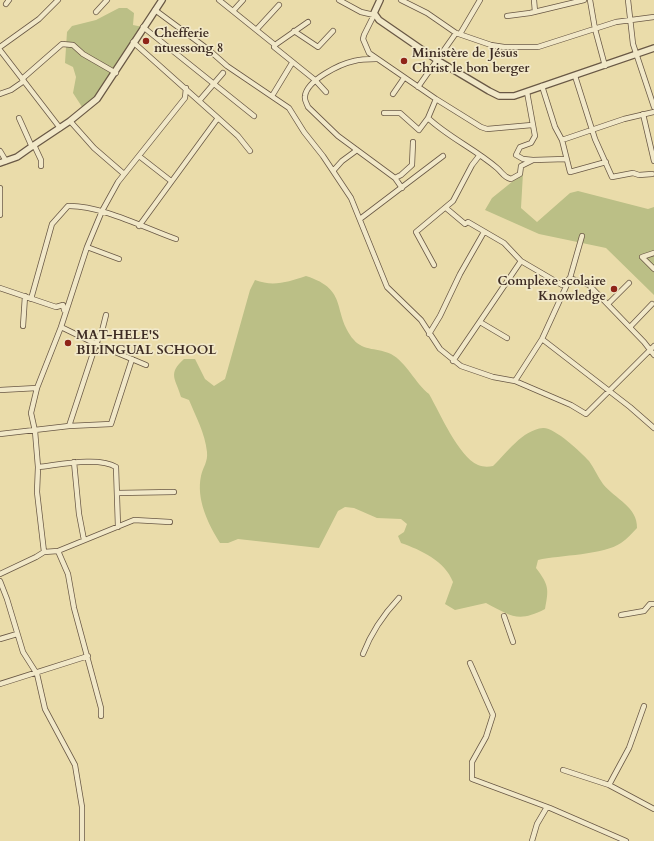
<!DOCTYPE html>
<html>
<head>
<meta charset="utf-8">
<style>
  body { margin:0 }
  canvas { display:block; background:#eadcaa }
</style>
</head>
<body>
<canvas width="654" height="841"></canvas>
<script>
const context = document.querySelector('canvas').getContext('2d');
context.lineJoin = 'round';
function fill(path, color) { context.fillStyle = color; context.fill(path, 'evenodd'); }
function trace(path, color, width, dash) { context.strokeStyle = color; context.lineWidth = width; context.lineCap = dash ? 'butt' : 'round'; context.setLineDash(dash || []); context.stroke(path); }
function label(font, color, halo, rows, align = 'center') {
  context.font = font + ' Cardo,serif'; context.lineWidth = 3.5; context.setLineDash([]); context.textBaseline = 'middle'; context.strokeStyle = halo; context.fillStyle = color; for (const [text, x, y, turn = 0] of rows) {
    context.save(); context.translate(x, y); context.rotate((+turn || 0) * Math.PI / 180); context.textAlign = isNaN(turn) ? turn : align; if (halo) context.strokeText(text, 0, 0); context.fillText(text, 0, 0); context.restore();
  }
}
const green = new Path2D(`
  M119,8h8l7,5 -1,12 10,2 -27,46 -32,37 -11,-17 3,-16 -3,-10 -8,-4 2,-31 5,-6 24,-6z
  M523,173l-2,35 16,14 33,-29 8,-2 70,18 6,-2v88l-48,-47 -67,-14 -54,-24 7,-12z
  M306,276c44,14 25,36 48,64 9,11 25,8 37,14 15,8 25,30 38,40 11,19 29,62 49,71 5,2 10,2 15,1 14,-13 29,-36 50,-38 11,-1 38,24 46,33 5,7 9,16 14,23 12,15 35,23 34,44 -5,5 -10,11 -16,15 -17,12 -61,12 -83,17l-2,8c13,17 13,21 9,41 -27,14 -34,7 -59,-6l-31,7 -10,-6 8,-22c-8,-21 -32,-32 -52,-39l-3,-7 6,-4 3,-8 -6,-5 -24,-1 -23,-10 -9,-1 -7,4 -19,37 -81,-9 -10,4h-8c-12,-19 -24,-44 -19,-67 2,-9 7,-14 6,-24 -2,-19 -11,-35 -18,-52l-8,-3c-5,-18 -14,-23 3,-38h11l10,20 9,7 11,-7 25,-89 5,-10c18,7 33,2 51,-4z`);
const minor = new Path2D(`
  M219,0l56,45
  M339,0l22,12 13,3 -10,20 -1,4 6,14 67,46 45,28 6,2 45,-4
  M401,0l26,13 29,20 35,12 13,2h34l78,-25 38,-5
  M534,0l1,12
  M590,0l5,29 10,37
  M628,0l5,44 21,63
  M6,4l3,-4
  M155,10l54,40 18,16 62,42 15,24 19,24 28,42 36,89 34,33 19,29 21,17 32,11 22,4 56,24 15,9 68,-68
  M233,11l10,-11
  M96,12l11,-12
  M507,16l23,-3 54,-13
  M308,22l-33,23 -1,2 41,33 11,12
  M143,27l111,89
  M257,29l22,-24
  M294,31l24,16 15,-16
  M460,34l20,-34
  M133,42l85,76 20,18 12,15
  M0,47l39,-28 19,-19
  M0,50l60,78
  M376,59c-8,0 -15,0 -22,2 -14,3 -47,19 -49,35 -1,4 2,8 3,11l30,29 57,42 6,-3 11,-10 1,-23
  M575,76l20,63 17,38 21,-4 6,2 13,-1
  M22,79l40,-35 11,1 10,9 33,19
  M542,86l13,41 7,13 8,32 36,-10
  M418,87l38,-54
  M0,94l11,-4 13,-9
  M393,94l11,-16
  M272,96l20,-33
  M436,99l-8,19c20,19 47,31 69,50 6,5 6,9 14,11l9,-5 1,-8 12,-6 -10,-1 -7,-4 4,-8 11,-4 4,-7 -8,-44
  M199,101l24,-28
  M384,113h16l19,17 9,-12
  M643,114l11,47
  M19,118l13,29
  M70,121l24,27 30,26
  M562,140l62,-21 30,-7
  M34,145l7,15v6
  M0,151l6,10
  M139,156l32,25
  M533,160l33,-1
  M333,171l9,-10 15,-11
  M395,178l7,10
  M0,188v27
  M446,208l19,16 3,-2 36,21 17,18 41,24 8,-7 19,7 55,57 10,13
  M360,219l83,-63
  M139,226l79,-108
  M87,247l32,12
  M654,253l-12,4 12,12
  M434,265l-18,-33 37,-31 19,-36 7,-9
  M0,288l56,19 7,-2 1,5
  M31,299l21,-75 16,-18c32,-1 77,22 108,33
  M608,304l21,-21
  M480,322l27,16
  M23,326l2,-30
  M61,327l35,17 6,-13 4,-16
  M630,327l22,-23
  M429,334l11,-18 20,-42 24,-42
  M542,339l88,68 24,21
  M453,361l68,-100
  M515,381l27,-42 28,-61 12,-42
  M0,390l37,-2
  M69,426l27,-82 50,21
  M0,434l69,-8 42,-2 21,-65
  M74,462l5,52 5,26
  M38,467c20,-2 61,-11 78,0l2,60
  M117,493l57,-1
  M58,551l10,23 6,34 27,100v8
  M44,552l14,-1 76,-31 36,2
  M0,574l36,-17 8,-5 -7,-60 1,-25 -3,-36 -4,-18 6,-25 24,-61 26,-80 15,-36 16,-29 67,-84 1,-10
  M0,581l7,18 16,53 14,22 8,35 30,56 7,42v34
  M621,615l23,-4 6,-7h4
  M504,616l9,26
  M0,639l17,-5
  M363,654c8,-21 21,-40 36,-56
  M470,663l23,52 -7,22 -14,25v17l78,29 76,33
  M0,684l88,-28
  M563,770l46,15 45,24
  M609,785l20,-37 15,-42
  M532,841l5,-17 10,-17`);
const tertiary = new Path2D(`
  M380,0l-6,13 5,7 58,40 52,31 10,5h15l140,-48
  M0,163l17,-6 17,-12 36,-24 27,-22 65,-99`);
const markers = [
  [146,41,4,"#8f2418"],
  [404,61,4,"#8f2418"],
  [614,289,4,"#8f2418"],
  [68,343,4,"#8f2418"]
];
const poiNames = [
  ["Chefferie",154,34],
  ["ntuessong 8",154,49],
  ["Ministère de Jésus",412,54],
  ["Christ le bon berger",412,69],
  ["Complexe scolaire",606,282,"right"],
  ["Knowledge",606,297,"right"],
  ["MAT-HELE'S",76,336],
  ["BILINGUAL SCHOOL",76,351]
];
fill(green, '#bbbf86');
trace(minor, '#695845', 6);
trace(tertiary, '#695845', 8);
trace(minor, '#f1e8c8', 4.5);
trace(tertiary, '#f1e8c8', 5.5);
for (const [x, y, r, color] of markers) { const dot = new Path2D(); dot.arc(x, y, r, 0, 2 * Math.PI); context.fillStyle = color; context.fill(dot); trace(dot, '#f1e8c8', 1.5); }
label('bold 13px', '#3e2c23', '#f1e8c8', poiNames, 'left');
</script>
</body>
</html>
